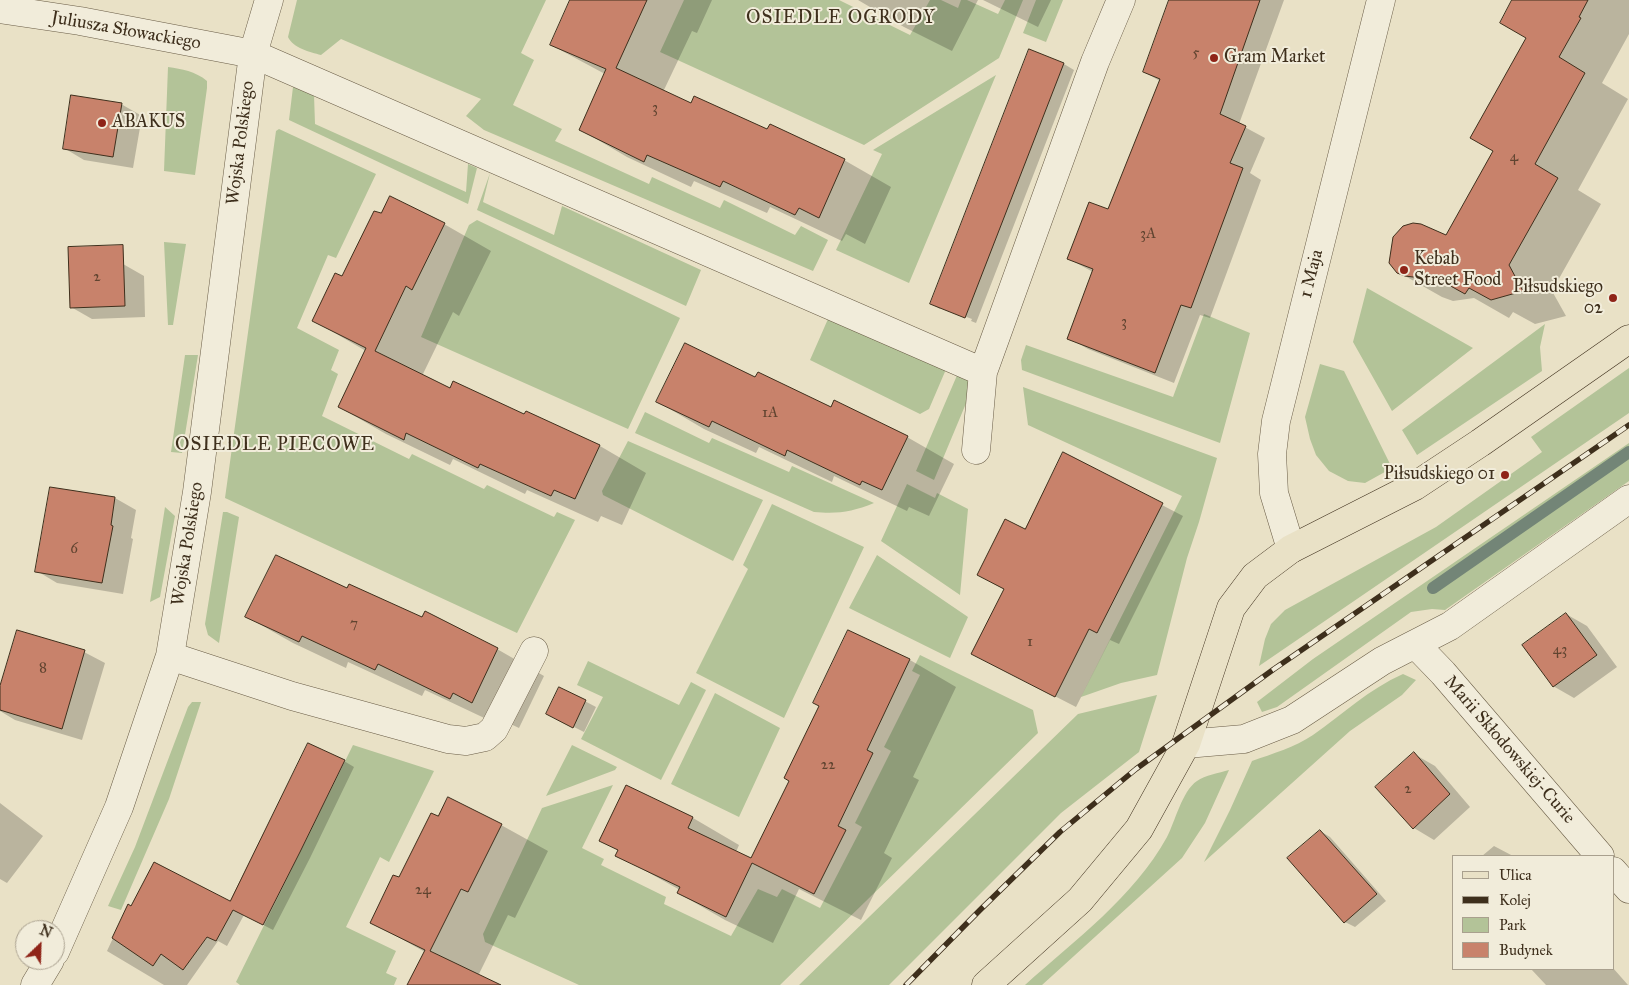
<!DOCTYPE html>
<html>
<head>
<meta charset="utf-8">
<style>
  body { margin:0 }
  #map { position:relative; width:1629px; height:985px; overflow:hidden; background:#e9e1c6; font-family:"IM FELL Great Primer",serif }
  canvas { display:block }
  .legend { position:absolute; left:1452px; top:855px; width:162px; height:115px; box-sizing:border-box; background:#f1ecda; border:1px solid #a9a08e; margin:0; padding:6px 9px; list-style:none; font-size:15px; color:#3e2f1c }
  .legend li { display:flex; align-items:center; gap:10px; height:25px }
  .legend b { width:25px; border:1px solid #a9a08e }
  .north { position:absolute; left:15px; top:920px; width:50px; height:50px; box-sizing:border-box; background:#f1ecda; border:1px solid #a9a08e; border-radius:50%; rotate:24deg; font-size:14px; font-weight:700; line-height:20px; text-align:center; color:#3e2f1c }
  .north::after { content:''; display:block; margin:auto; width:18px; height:22px; background:#8f2418; clip-path:polygon(50% 0,100% 100%,50% 72%,0 100%) }
</style>
</head>
<body>
<div id="map">
<canvas width="1629" height="985"></canvas>
<ul class="legend">
<li><b style="height:6px;background:#e9e1c6"></b>Ulica</li>
<li><b style="height:6px;background:#3e2f1c"></b>Kolej</li>
<li><b style="height:14px;background:#b3c398"></b>Park</li>
<li><b style="height:14px;background:#c8826b"></b>Budynek</li>
</ul>
<div class="north">N</div>
</div>
<script>
const context = document.querySelector('canvas').getContext('2d');
context.lineJoin = 'round';
function fill(path, color) { context.fillStyle = color; context.fill(path, 'evenodd'); }
function trace(path, color, width, dash) { context.strokeStyle = color; context.lineWidth = width; context.lineCap = dash ? 'butt' : 'round'; context.setLineDash(dash || []); context.stroke(path); }
function label(font, color, halo, rows, align = 'center') {
  context.font = font + ' "IM FELL Great Primer",serif'; context.lineWidth = 4; context.setLineDash([]); context.textBaseline = 'middle'; context.strokeStyle = halo; context.fillStyle = color; for (const [text, x, y, turn = 0] of rows) {
    context.save(); context.translate(x, y); context.rotate((+turn || 0) * Math.PI / 180); context.textAlign = isNaN(turn) ? turn : align; if (halo) context.strokeText(text, 0, 0); context.fillText(text, 0, 0); context.restore();
  }
}
const green = new Path2D(`
  M297,0h249l-25,53 13,7 -21,45 49,24 -7,12 94,43 3,-7 68,31 4,-8 71,35 6,-9 27,14 -15,31 -329,-141 -18,-14 15,-17 -140,-60 -20,16c-11,-3 -28,-7 -33,-18z
  M684,0h155l71,35 20,-35h11l17,8 3,-8h6l31,14 7,-14h18l-24,58 -135,87 -204,-93z
  M1036,0h27l-17,42 -23,-9z
  M168,67c14,2 27,4 39,14v7l-12,87 -31,-4z
  M996,75l-87,208 -73,-33 46,-96 -9,-4z
  M293,87l21,8 1,29 151,68 2,-28 9,4 -9,36 -179,-84z
  M279,129l97,45 -40,84 -8,-3 -31,73 42,22 -8,20 7,4 -16,42 87,43 3,-5 72,35 3,-4 67,32 3,-5 18,8 -58,113 -292,-135 51,-367z
  M490,173l-7,29 71,33 8,-29 139,64 -15,36 -209,-96z
  M477,220l203,98 -52,111 -207,-92 48,-112z
  M164,242l22,2 -13,81h-5z
  M1367,288l106,60 -81,63 -39,-69z
  M1204,314l46,19 -30,110 -198,-73 -1,-10 5,-15 147,52z
  M828,319l119,48 -18,42 -9,5 -110,-54z
  M1545,324l-5,23 2,24 -125,84 -15,-25z
  M185,355h13l-16,98 -11,-1z
  M1320,364l24,7 48,97 -27,15 -17,-2 -19,-10 -13,-16 -6,-16 -5,-22z
  M1629,368v45l-370,253 6,-27 6,-15 14,-14 151,-83 106,-75 -11,-15z
  M958,373l13,6 1,10 -38,91 -18,-9z
  M1023,387l194,71 -18,64 -12,36 -30,117 -36,8 -40,14 101,-201 -154,-71z
  M645,412l64,31 3,-5 77,34 3,-6 82,37c-22,9 -36,11 -60,9l-179,-79z
  M628,441l135,59 -30,61 -130,-66 -1,-4z
  M1629,443v38l-184,129 -13,-1 -21,3 -134,95 -15,5 -5,-10 56,-43z
  M907,484l28,14 2,-5 31,16 -8,86 -79,-54z
  M772,504l92,43 -80,171 -88,-45 52,-104 -5,-4z
  M165,507l10,9 -15,81 -10,5z
  M223,512h4l12,5 -20,126 -11,-8 -3,-11z
  M877,555l91,62 -18,41 -101,-50z
  M920,655l113,55 5,23 -258,252h-201l-94,-43 -2,-8 59,-126 71,-23 -31,63 22,11 -3,6 65,32 -2,7 67,32 27,-47 19,8 5,-8 38,19 42,-81 -7,-4 36,-72 -7,-4 36,-72 -8,-4z
  M588,661l91,44 12,-23 15,8 -45,90 -80,-41 22,-42 -26,-12z
  M1403,674l13,6 -14,15 -52,36 -146,131 26,-52 22,-49c20,-7 43,-14 61,-26 30,-21 56,-46 90,-61z
  M715,693l65,35 -41,89 -68,-33z
  M1157,695l-18,57 -78,61 -172,172h-90l279,-271z
  M192,702h9l-32,97 -48,111 -13,-4 27,-59 53,-140z
  M353,745l81,26 -45,91 -9,-5 -34,70 50,24 -10,22 11,5 -3,7h-154l-4,-3z
  M572,745l45,22 -2,3 -69,26z
  M1229,770l-24,53 -23,35 -140,127h-17c50,-45 109,-88 142,-148 8,-15 15,-46 30,-56 8,-6 22,-8 32,-11z`);
const shadow = new Path2D(`
  M571,0h141l-15,33 -5,-2 -29,61 29,13 76,26 76,29 47,27 -26,57 -19,-10 -4,7 -72,-34 -3,6 -73,-32 -3,6 -64,-30 -46,-27 24,-56 -54,-29z
  M858,0h120l-26,51 -48,-24z
  M983,0h68l-13,27z
  M1170,0h114l-45,124 26,14 -15,35 11,7 -51,138 -10,-3 -26,68 -86,-34 -19,-11 24,-66 -24,-13 40,-48 51,-130 -16,-9z
  M1514,0h115v34l-27,49 26,16 -50,91 23,14 -49,87 14,25 -31,8 -22,-12 -4,6 -35,-20 -21,3 -11,-4 -44,-25 48,-35 49,-86 32,-113z
  M1030,51l34,13 10,6 -98,253 -5,-2 1,-2 -32,-12v2l-9,-5z
  M121,104l21,12 -9,52 -49,-8 -20,-12z
  M444,224l47,27 -32,65 -6,-4 -31,64 29,14 74,26 75,30 46,27 -24,52 -21,-9 -3,6 -71,-32 -2,4 -72,-35 -3,6 -64,-31 -47,-27 27,-56 -52,-30 28,-43z
  M123,264l21,12 1,41 -53,2 -21,-12z
  M756,379l151,58 47,27 -25,52 -20,-9 -2,4 -73,-35 -2,6 -73,-35 -3,6 -52,-24 -46,-27z
  M1064,454l119,62 -64,128 -9,-4 -34,67 -103,-53 32,-64 -27,-15 47,-45z
  M51,488l64,10 21,12 -5,28 2,1 -10,55 -66,-11 -20,-12z
  M348,590l149,59 47,27 -25,52 -19,-9 -3,5 -72,-34 -3,6 -74,-34 -2,6 -53,-25 -46,-26z
  M1566,614l21,12 30,41 -43,31 -21,-12z
  M849,631l61,29 46,27 -43,90 6,3 -35,73 8,5 -31,62 -62,-31 -26,54 -48,-23 -47,-27 2,-3 -63,-35 2,-4 -18,-11 26,-53 66,31 46,27 -3,7 15,7 40,-78z
  M84,652l21,11 -23,77 -67,-20 -15,-9v-20z
  M560,688l36,19 -12,25 -28,-14z
  M1414,754l21,12 35,41 -36,33 -20,-12z
  M344,761l10,6 -44,91 -37,72 -29,-15 -17,31 -9,-5 -31,44h-23l-57,-34 21,-45 4,2 98,-5z
  M0,803l43,33 -36,47 -7,-4z
  M439,818l62,7 47,26 -33,67 -7,-3 -30,61 18,9h-87l16,-33 -54,-30z
  M1320,831l10,6 56,64 -31,26 -10,-5z
  M1494,846l19,10h-31z
  M1613,968l15,17h-82l-15,-16z`);
const stream = new Path2D(`
  M1433,588l196,-136`);
const building = new Path2D(`
  M570,0h77l-31,68 75,35 3,-7 73,33 3,-5 75,35 -26,59 -20,-10 -4,7 -72,-34 -3,6 -73,-32 -3,7 -65,-32 27,-61 -56,-24z
  M1169,0h91l-40,114 26,12 -16,37 13,5 -52,140 -10,-3 -26,68 -88,-34 26,-70 -26,-10 22,-57 19,7 52,-130 -17,-7z
  M1512,0h76l-9,17 2,1 -22,39 26,16 -50,91 23,14 -49,87 14,26 -32,9 -22,-12 -4,6 -36,-20 -16,3 -8,-1 -8,-3 -8,-10 4,-26 10,-11 10,-3 8,1 25,11 47,-84 -23,-13 56,-100 -26,-15z
  M1029,49l35,14 -99,255 -35,-14z
  M71,95l51,8 -9,54 -50,-8z
  M390,196l55,27 -33,67 -6,-4 -31,65 75,37 3,-7 71,33 2,-3 74,34 -25,54 -21,-9 -3,6 -71,-32 -2,4 -72,-35 -2,7 -66,-33 28,-59 -54,-27 23,-48 7,3 32,-65 7,2z
  M123,245l2,61 -55,2 -2,-61z
  M685,343l70,34 3,-5 73,35 3,-7 74,36 -26,54 -20,-9 -2,4 -73,-35 -2,6 -73,-35 -3,6 -53,-25z
  M1063,452l100,51 -66,130 -8,-4 -34,68 -84,-43 33,-65 -27,-14 28,-56 20,10z
  M50,487l65,10 -4,28 2,1 -11,57 -67,-11z
  M276,555l71,33 2,-4 73,33 3,-6 73,37 -26,55 -19,-10 -3,6 -72,-35 -3,6 -73,-34 -3,6 -54,-25z
  M1566,613l31,42 -44,32 -31,-42z
  M17,630l68,20 -23,79 -62,-19v-24z
  M848,630l62,29 -43,91 6,3 -35,73 8,4 -32,64 -62,-31 -26,54 -49,-24 3,-6 -65,-31 3,-6 -19,-9 27,-56 67,32 -5,11 63,30 38,-77 -5,-3 35,-72 -6,-3z
  M559,687l27,13 -13,28 -27,-14z
  M308,743l37,17 -45,92 -37,73 -30,-15 -17,31 -9,-4 -24,33 -22,-16 -8,12 -41,-28 16,-34 3,2 23,-44 76,39z
  M1414,752l36,42 -37,35 -38,-42z
  M448,797l54,27 -34,68 -7,-3 -31,62 71,34h-94l18,-35 -55,-27 23,-48 6,2 32,-64 7,3z
  M1320,830l57,64 -33,29 -57,-65z`);
const minor = new Path2D(`
  M0,9l80,12 173,33 730,318 112,-310 26,-62
  M976,450l7,-78
  M1291,549l-17,-56 -2,-39 4,-33 105,-421
  M1416,645l27,28 157,183
  M170,656l122,40 156,43 18,2 19,-4 9,-8 40,-78
  M1186,744l58,-5 48,-19 90,-59 68,-35 179,-127
  M1613,871l16,18
  M55,952l64,-145 51,-151 27,-164 56,-438 16,-54
  M35,985l15,-25`);
const major = new Path2D(`
  M986,985l94,-85 59,-71 47,-85 45,-136 24,-32 36,-27 124,-63 65,-43 149,-104`);
const rail = new Path2D(`
  M906,985l74,-75 80,-78 76,-63 138,-100 355,-244`);
const markers = [
  [1214,58,5,"#8f2418"],
  [102,123,5,"#8f2418"],
  [1404,270,5,"#8f2418"],
  [1613,298,5,"#8f2418"],
  [1505,475,5,"#8f2418"]
];
const numberNames = [
  ["5",1196,53],
  ["3",655,108],
  ["4",1514,157],
  ["3A",1148,234],
  ["2",97,277],
  ["3",1124,322],
  ["1A",770,413],
  ["6",74,549],
  ["7",354,624],
  ["1",1030,642],
  ["43",1560,650],
  ["8",43,668],
  ["22",828,765],
  ["2",1408,789],
  ["24",423,890]
];
const streetNames = [
  ["Juliusza Słowackiego",126,31,10],
  ["Wojska Polskiego",241,143,-83],
  ["1 Maja",1312,274,-76],
  ["Wojska Polskiego",188,544,-81],
  ["Marii Skłodowskiej-Curie",1509,750,49]
];
const poiNames = [
  ["Gram Market",1224,58],
  ["ABAKUS",112,123],
  ["Kebab",1414,260],
  ["Street Food",1414,281],
  ["Piłsudskiego",1603,288,"right"],
  ["02",1603,309,"right"],
  ["Piłsudskiego 01",1495,475,"right"]
];
const neighbourhoodNames = [
  ["OSIEDLE OGRODY",841,18],
  ["OSIEDLE PIECOWE",275,445]
];
fill(green, '#b3c398');
fill(shadow, '#0003');
trace(stream, '#738577', 12);
fill(building, '#c8826b');
trace(building, '#3e2f1c', 1);
trace(minor, '#695c46', 29);
trace(major, '#3e2f1c', 29);
trace(minor, '#f1ecda', 28);
trace(major, '#e9e1c6', 28);
trace(rail, '#3e2f1c', 5.5);
trace(rail, '#f1ecda', 4, [11]);
for (const [x, y, r, color] of markers) { const dot = new Path2D(); dot.arc(x, y, r, 0, 2 * Math.PI); context.fillStyle = color; context.fill(dot); trace(dot, '#f1ecda', 2); }
label('15px', '#604430', null, numberNames);
label('18px', '#3e2f1c', '#f1ecda', streetNames);
label('18px', '#3e2f1c', '#f1ecda', poiNames, 'left');
context.letterSpacing = '1px';
label('19px', '#3e2f1c', '#f1ecda', neighbourhoodNames);
context.letterSpacing = '0px';
</script>
</body>
</html>
